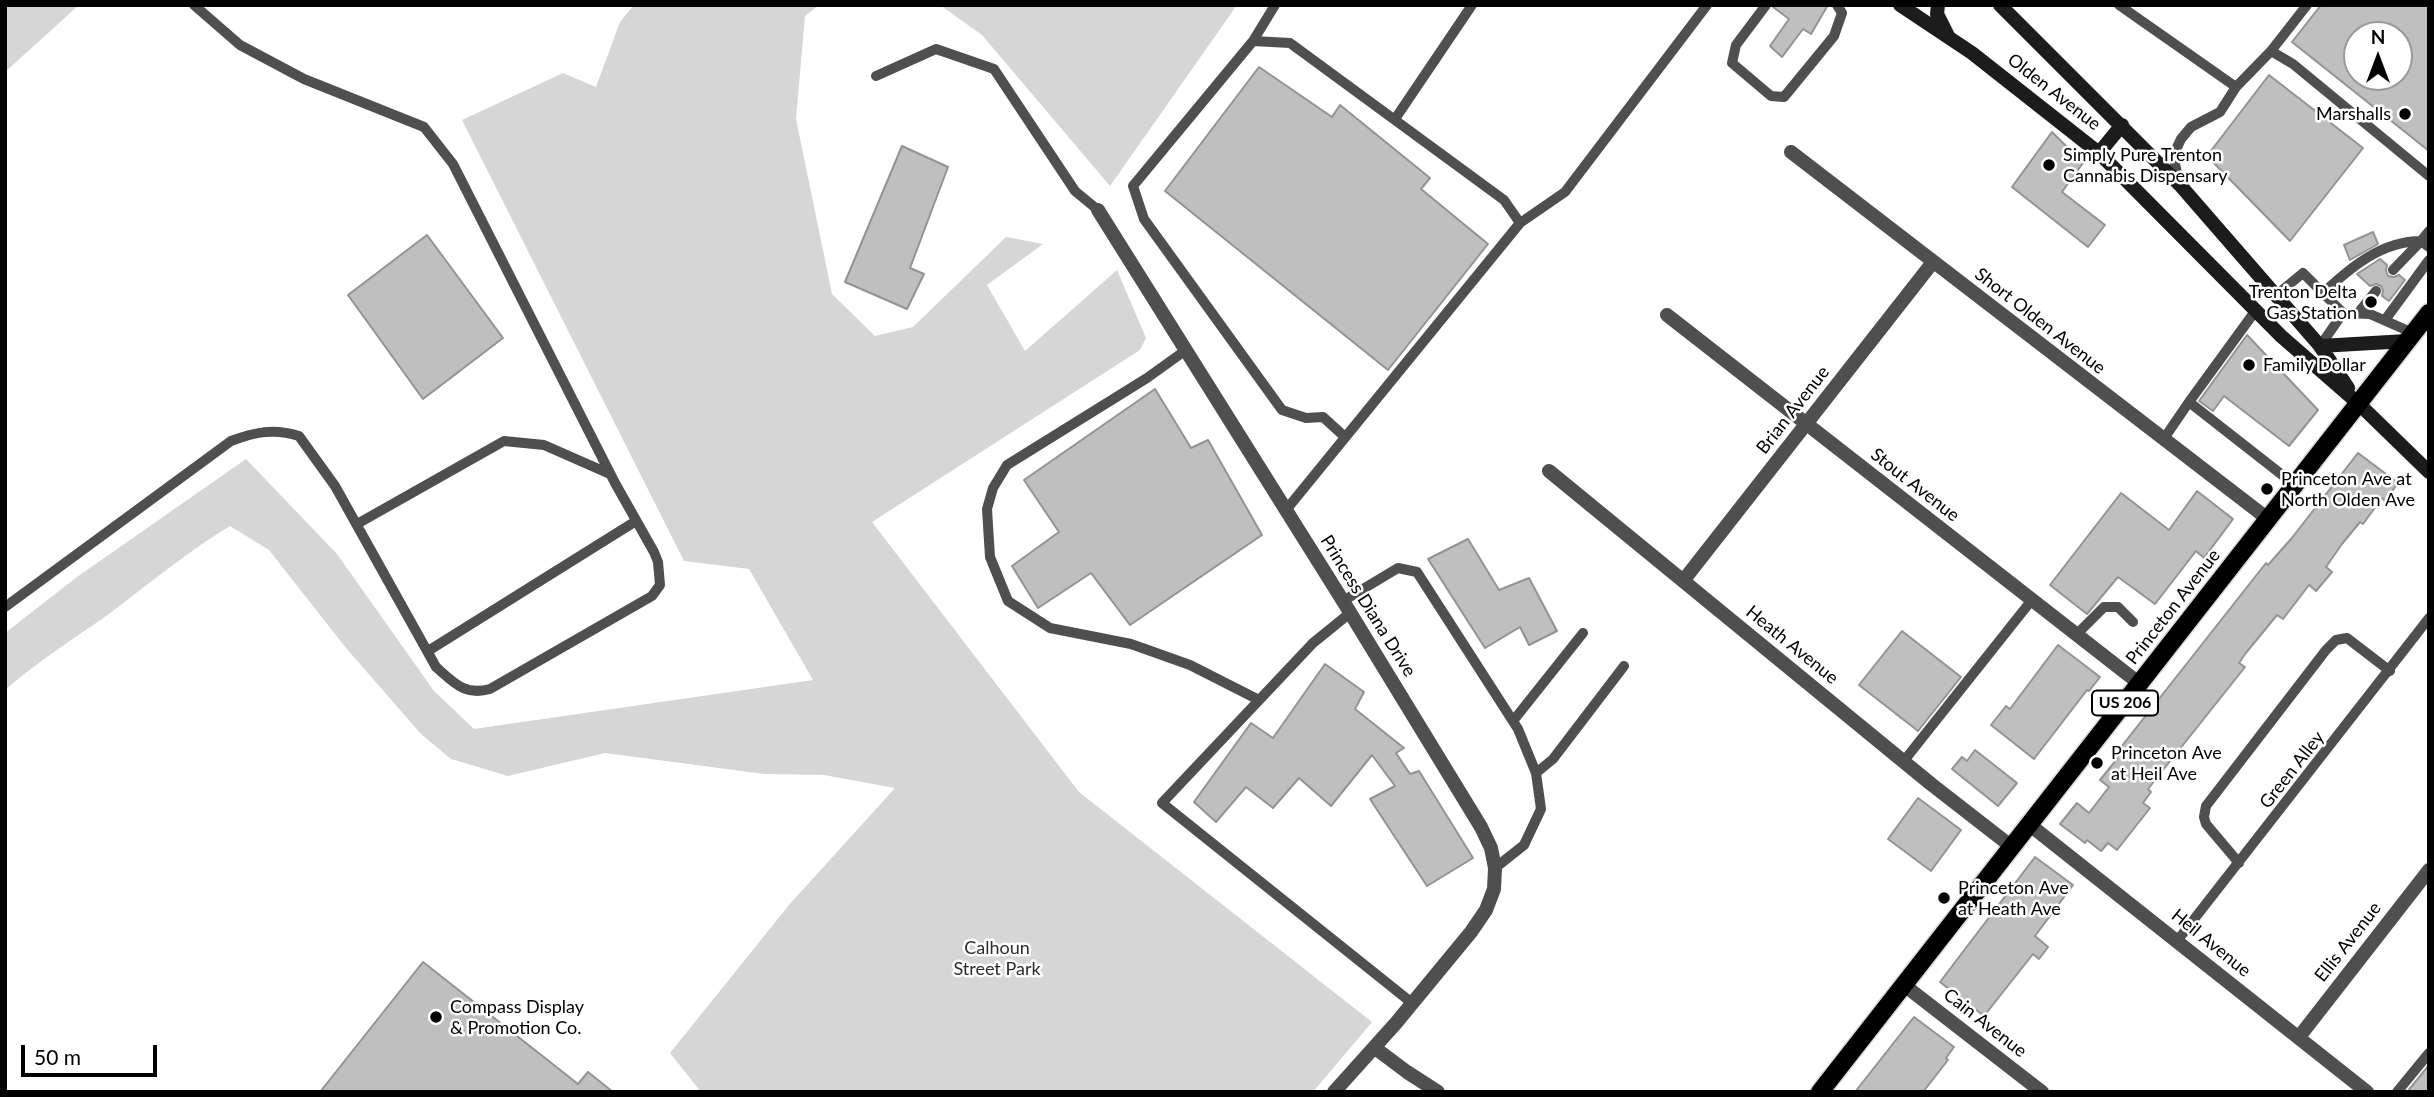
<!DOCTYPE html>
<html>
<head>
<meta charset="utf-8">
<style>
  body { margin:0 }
  #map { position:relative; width:2434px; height:1097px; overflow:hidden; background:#fff; font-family:Lato,sans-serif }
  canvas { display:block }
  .frame { position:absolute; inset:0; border:7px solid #000; pointer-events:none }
  .north { position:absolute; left:2343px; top:21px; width:70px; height:70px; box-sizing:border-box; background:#fff; border:2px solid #999; border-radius:50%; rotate:0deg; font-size:19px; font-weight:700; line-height:28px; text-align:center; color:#000 }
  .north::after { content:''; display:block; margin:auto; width:24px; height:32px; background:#000; clip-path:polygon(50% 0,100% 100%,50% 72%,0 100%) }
  .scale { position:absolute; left:21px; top:1045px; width:136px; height:32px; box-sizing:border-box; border:4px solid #000; border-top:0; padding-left:9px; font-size:21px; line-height:24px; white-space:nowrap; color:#000; -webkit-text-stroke:5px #fff; paint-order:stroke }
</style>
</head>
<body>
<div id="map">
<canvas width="2434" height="1097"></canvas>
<div class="frame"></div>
<div class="north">N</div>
<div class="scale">50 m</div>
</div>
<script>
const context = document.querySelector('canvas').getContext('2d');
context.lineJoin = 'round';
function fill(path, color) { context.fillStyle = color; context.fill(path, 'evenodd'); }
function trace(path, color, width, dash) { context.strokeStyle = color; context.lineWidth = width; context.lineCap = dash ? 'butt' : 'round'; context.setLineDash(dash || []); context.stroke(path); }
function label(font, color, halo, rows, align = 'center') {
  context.font = font + ' Lato,sans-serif'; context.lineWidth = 5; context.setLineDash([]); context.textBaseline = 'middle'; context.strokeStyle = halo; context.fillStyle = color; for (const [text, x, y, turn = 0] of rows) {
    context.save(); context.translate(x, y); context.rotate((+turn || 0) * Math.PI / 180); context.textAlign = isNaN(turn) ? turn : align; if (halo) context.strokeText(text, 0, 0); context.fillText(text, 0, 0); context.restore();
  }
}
const green = new Path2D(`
  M5,5h74l-74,67z
  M634,5h185l-14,11 -9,103 36,175 43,42 38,-9 93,-90 37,7 -56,41 38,66 92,-81 29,68 -6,12 -268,172 207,270 293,230 -59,70h-612l-31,-39 119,-148 106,-117 -71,-13 -60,-1 -159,-21 -97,23 -57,-17 -30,-25 -75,-86 -77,-98 -39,-24c-41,25 -78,55 -117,85 -36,26 -74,49 -108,79v-57l72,-56 169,-118 91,95 97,137 40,38 339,-49 -64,-111 -65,-8 -222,-441 101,-47 33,14 24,-65z
  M940,5h297l-127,181 -128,-151z`);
const building = new Path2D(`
  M1773,5h55l-17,29 -8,-5 -21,28 -12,-11 19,-27 -16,-12z
  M2321,5h108v146l-137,-109zM2357,35h42v42h-42z
  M1259,67l73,50 8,-12 90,73 -9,11 67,55 -100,126 -223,-179z
  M2269,75l94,73 -73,93 -83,-85z
  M2052,132l31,31 -21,29 43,33 -17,22 -76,-60z
  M902,146l46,21 -38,101 14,6 -17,35 -62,-27z
  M2373,232l5,12 -28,16 -6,-15z
  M427,235l76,103 -80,61 -75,-104z
  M2380,259l7,6 -1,6 2,5 6,1 5,-2 6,5 -16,21 -7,-5 1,-5 -2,-5 -5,-2 -6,2 -13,-12z
  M2247,335l71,75 -29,36 -65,-50 -11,15 -14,-10z
  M1155,389l36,59 17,-8 54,95 -132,90 -39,-52 -53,35 -26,-42 47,-34 -35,-52z
  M2358,453l40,30 -13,18 -3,-3 -19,26 -3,-2 -18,22 -16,23 6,5 -16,19 -7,-6 -26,34 -6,-4 -32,39 -6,9 6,4 -97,122 3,3 -8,11 7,5 -33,42 -9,-7 -7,8 -14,-11 -2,3 -25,-19 17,-21 12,10 20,-26 -9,-7 17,-21 -3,-3 152,-193 2,2 23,-26z
  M2197,491l36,28 -29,39 -8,-7 -41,53 -37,-27 -31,37 -37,-29 71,-92 48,37z
  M1468,539l31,51 30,-12 28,53 -28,14 -9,-18 -35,21 -57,-89z
  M1902,631l59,46 -43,54 -59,-46z
  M2058,645l42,32 -11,14 -2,-1 -53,69 -43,-34 15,-19 4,3z
  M1325,664l39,28 -9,17 49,39 -8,5 14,21 9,-3 54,87 -46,28 -57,-87 25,-13 -23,-31 -41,51 -32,-28 -26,30 -27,-21 -30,35 -22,-20 57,-79 22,15z
  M1975,750l42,33 -19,23 -46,-37 10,-12 5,4z
  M1918,798l43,32 -30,41 -43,-32z
  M2035,857l38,28 -38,51 13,11 -9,12 -6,-5 -49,62 -44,-34z
  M423,962l155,122 10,-12 25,20h-293z
  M1914,1017l40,30 -8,11 2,2 -25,32h-68z
  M2429,1065v27h-22z`);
const lane = new Path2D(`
  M1766,5l-30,40 -4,18 39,33 13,1 50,-61 8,-23 -5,-8
  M2119,5l117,82 35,-36 36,-46
  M1253,41l22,-36
  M2271,51l22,13 136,112
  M876,76l60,-27 58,20 81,122 23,19
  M1395,119l77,-114
  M2180,185l-7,-29 8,-17 10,-12 29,-15 16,-25
  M1520,223l45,-31 142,-187
  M2393,270l28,-29 8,6
  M2323,293c28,-26 59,-52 98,-52l8,-10
  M2275,296l28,-23 40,40 -23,33
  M2359,312l17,-21
  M2343,313l27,1 43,19
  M2385,320l44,-60
  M1186,350l-39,28 -140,87 -14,23 -6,21 3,48 18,44 42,27 81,16 59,21 69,35
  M2189,402l67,-92
  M2163,440l26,-38 106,83
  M1286,510l234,-287 -16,-23 -214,-157 -37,-2 -120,145 11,33 138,191 24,8 17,-1 22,20
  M357,524l147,-83 40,4 66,29
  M1343,601l55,-33 19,4 101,157 18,44 5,36 -17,36 -29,23
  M5,607l226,-166c24,-9 43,-13 68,-5l36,50 101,181c18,16 29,29 54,22l162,-93 8,-11 -2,-23 -4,-10 -39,-69 -162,-319 -29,-37 -120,-48 -64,-34 -46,-40
  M1350,613l-37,30 -151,160 250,200
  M2076,635l28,-28h14l15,15
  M428,651l208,-130
  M1513,721l70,-88
  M1903,762l128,-161
  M1536,773l17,-14 71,-93
  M2239,863l-33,-39 -2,-7 2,-11 120,-156 10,-10 11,-2 43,33
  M2177,941l252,-323
  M2397,1092l32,-39`);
const street = new Path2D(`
  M1791,152l477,367
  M1098,210l245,391 138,226 10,21 4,20 -1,21 -8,21 -15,22 -75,91 -62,69
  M1667,315l473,369
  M1549,471l382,313 81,63
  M1683,581l250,-319
  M2030,825l337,267
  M1904,985l138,107
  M2299,1037l130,-167
  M1375,1048l32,24 31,20`);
const secondary = new Path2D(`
  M1900,5l72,48 127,100 182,183 78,68 70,68
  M1938,5l-1,9 11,22
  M2000,5l180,180 140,161 28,42
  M2099,153l23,-28
  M2320,346l87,-5`);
const primary = new Path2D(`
  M1820,1092l609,-779`);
const markers = [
  [2405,114,7,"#000"],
  [2049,165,7,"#000"],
  [2371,302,7,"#000"],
  [2249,365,7,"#000"],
  [2267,489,7,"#000"],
  [2097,763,7,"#000"],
  [1944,898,7,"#000"],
  [436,1017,7,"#000"]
];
const shields = [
  [2125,703,66]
];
const shieldNames = [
  ["US 206",2125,703]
];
const streetNames = [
  ["Olden Avenue",2054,92,38],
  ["Short Olden Avenue",2040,321,38],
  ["Brian Avenue",1793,410,-52],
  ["Stout Avenue",1915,485,38],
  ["Princess Diana Drive",1368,606,58],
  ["Princeton Avenue",2173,607,-52],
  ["Heath Avenue",1792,645,39],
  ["Green Alley",2292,770,-52],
  ["Ellis Avenue",2348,942,-52],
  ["Heil Avenue",2211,943,39],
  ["Cain Avenue",1985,1023,38]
];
const poiNames = [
  ["Marshalls",2391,114,"right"],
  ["Simply Pure Trenton",2063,155],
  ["Cannabis Dispensary",2063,176],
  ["Trenton Delta",2357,292,"right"],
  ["Gas Station",2357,313,"right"],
  ["Family Dollar",2263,365],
  ["Princeton Ave at",2281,479],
  ["North Olden Ave",2281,500],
  ["Princeton Ave",2111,753],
  ["at Heil Ave",2111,774],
  ["Princeton Ave",1958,888],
  ["at Heath Ave",1958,909],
  ["Compass Display",450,1007],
  ["& Promotion Co.",450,1028]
];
const parkNames = [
  ["Calhoun",997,948],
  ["Street Park",997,969]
];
fill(green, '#d6d6d6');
fill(building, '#bfbfbf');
trace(building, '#939393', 2);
trace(primary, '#dbdbdb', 21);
trace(lane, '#4f4f4f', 10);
trace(street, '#4f4f4f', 14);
trace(secondary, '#1c1c1c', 14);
trace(primary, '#000', 18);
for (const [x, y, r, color] of markers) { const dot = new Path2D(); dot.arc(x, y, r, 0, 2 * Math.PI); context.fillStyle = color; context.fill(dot); trace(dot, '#fff', 2.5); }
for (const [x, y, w] of shields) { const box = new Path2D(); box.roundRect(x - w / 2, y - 12.5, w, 25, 5); context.fillStyle = '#fff'; context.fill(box); trace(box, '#000', 2); }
label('bold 16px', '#000', null, shieldNames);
label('18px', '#000', '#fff', streetNames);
label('18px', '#000', '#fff', poiNames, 'left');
label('18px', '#2d2d2d', '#fff', parkNames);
</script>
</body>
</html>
